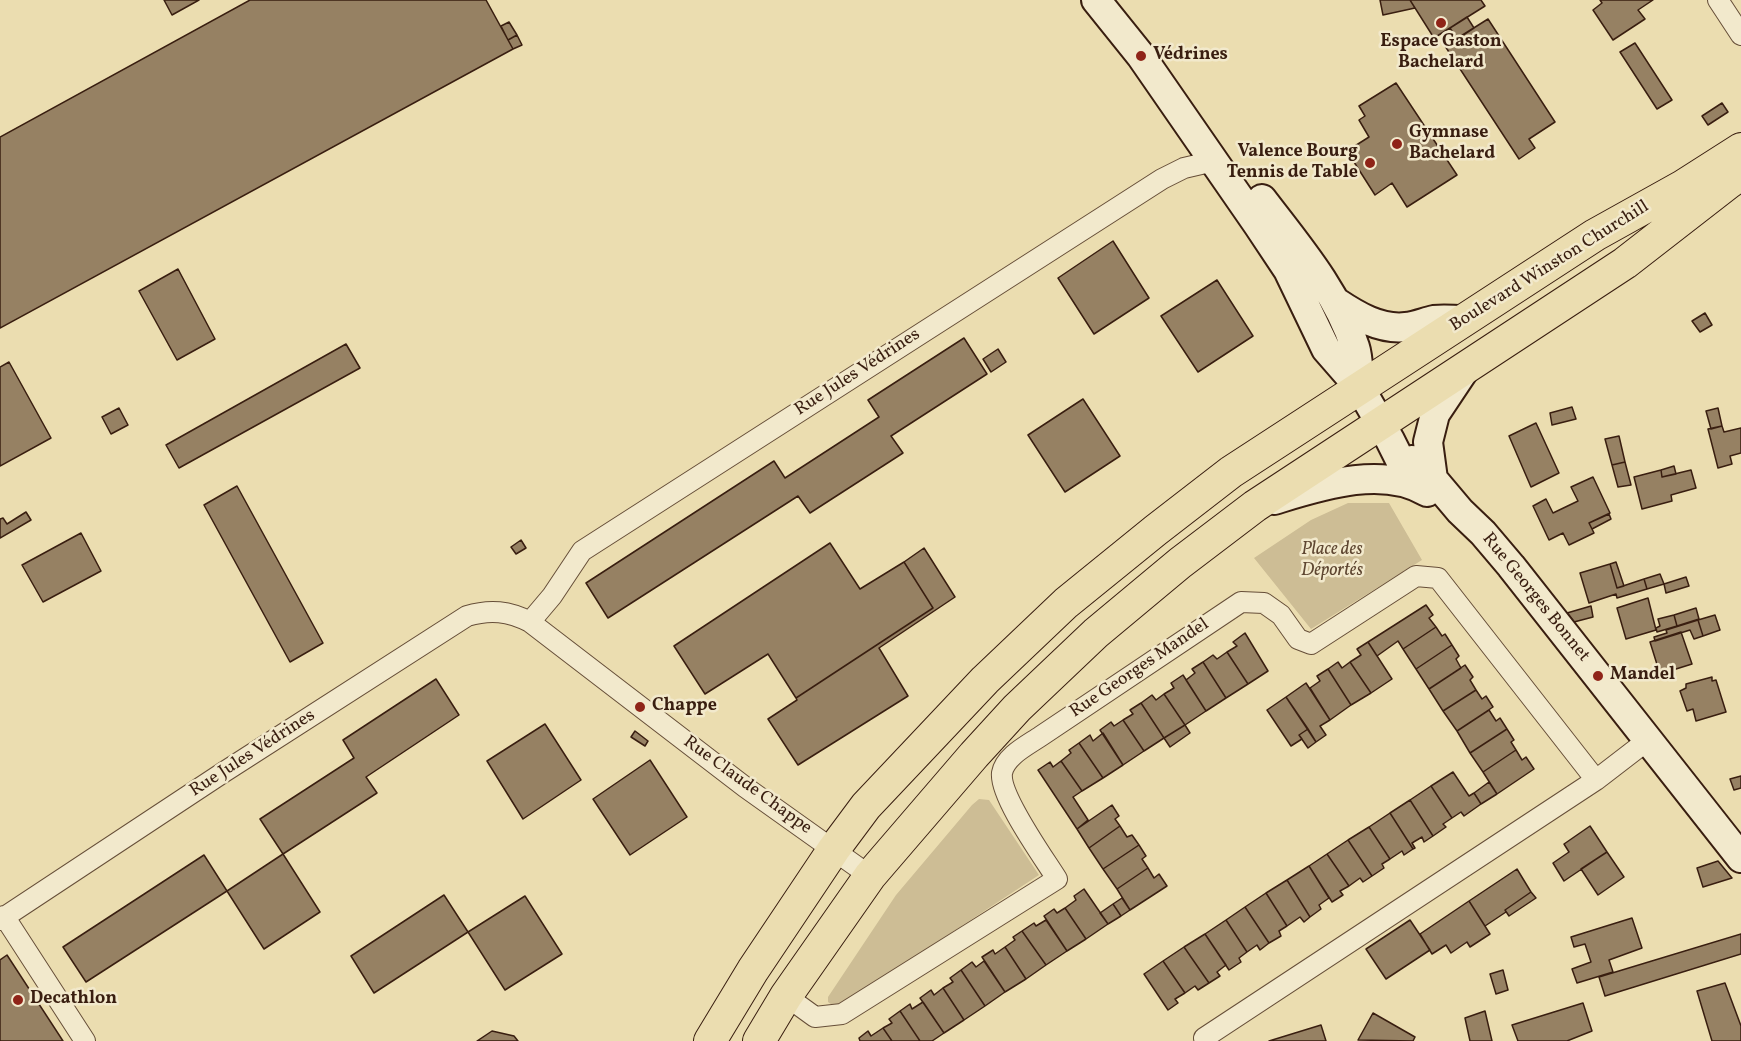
<!DOCTYPE html>
<html>
<head>
<meta charset="utf-8">
<style>
  body { margin:0 }
  canvas { display:block; background:#ebddb0 }
</style>
</head>
<body>
<canvas width="1741" height="1041"></canvas>
<script>
const context = document.querySelector('canvas').getContext('2d');
context.lineJoin = 'round';
function fill(path, color) { context.fillStyle = color; context.fill(path, 'evenodd'); }
function trace(path, color, width, dash) { context.strokeStyle = color; context.lineWidth = width; context.lineCap = dash ? 'butt' : 'round'; context.setLineDash(dash || []); context.stroke(path); }
function label(font, color, halo, rows, align = 'center') {
  context.font = font + ' Vollkorn,serif'; context.lineWidth = 5; context.setLineDash([]); context.textBaseline = 'middle'; context.strokeStyle = halo; context.fillStyle = color; for (const [text, x, y, turn = 0] of rows) {
    context.save(); context.translate(x, y); context.rotate((+turn || 0) * Math.PI / 180); context.textAlign = isNaN(turn) ? turn : align; if (halo) context.strokeText(text, 0, 0); context.fillText(text, 0, 0); context.restore();
  }
}
const green = new Path2D(`
  M1348,503h41l33,57 -111,69 -57,-71 57,-38z
  M979,799l10,1 50,75 -196,129 -8,3 -7,-5v-5l68,-102 76,-90z`);
const building = new Path2D(`
  M164,0h35l-27,15z
  M250,0h236l27,49 -513,279v-191z
  M1380,0h30l5,8 -32,7z
  M1410,0h71l4,6 -51,32z
  M1600,0h53l-15,10 7,9 -32,21 -20,-30 9,-7z
  M1467,17l7,11 -17,11 -7,-11z
  M1488,19l67,103 -26,17 6,9 -16,11 -74,-113z
  M509,22l8,13 -9,5 -7,-14z
  M517,35l5,10 -9,4 -5,-9z
  M1635,43l37,57 -15,9 -37,-57z
  M1396,83l61,92 -50,32 -15,-24 -17,12 -28,-44 22,-14 -10,-17 6,-4 -6,-10z
  M1722,103l6,9 -20,13 -6,-9z
  M1113,241l36,57 -55,36 -36,-56z
  M178,269l37,70 -38,21 -38,-69z
  M1217,280l36,56 -55,36 -37,-56z
  M1705,313l7,12 -12,7 -8,-11z
  M964,338l23,36 -96,62 12,17 -93,60 -12,-17 -190,122 -22,-35 188,-122 11,17 94,-61 -11,-17z
  M346,344l14,24 -181,100 -13,-23z
  M998,349l8,13 -15,10 -8,-13z
  M9,362l42,76 -51,28v-99z
  M1083,399l37,57 -55,36 -37,-57z
  M1572,407l4,12 -24,6 -2,-12z
  M119,408l9,17 -17,9 -9,-17z
  M1718,408l4,18 -11,3 -5,-18z
  M1536,423l23,50 -28,14 -22,-51z
  M1722,426l2,6 17,-4v25l-11,3 2,8 -14,4 -10,-39z
  M1619,436l6,26 -13,3 -7,-26z
  M1625,462l6,23 -13,2 -6,-22z
  M1674,466l2,8 -14,3 -1,-7z
  M1661,470l1,7 29,-7 5,18 -25,7 1,6 -30,8 -8,-32z
  M1593,477l17,36 -21,10 5,10 -25,12 -6,-12 -14,7 -16,-34 13,-7 7,14 25,-12 -7,-14z
  M237,486l86,157 -33,19 -86,-157z
  M26,512l5,8 -31,18v-19l3,-1 4,6z
  M1609,514l2,5 -19,10 -3,-6z
  M81,533l20,38 -58,31 -21,-37z
  M521,540l5,8 -10,6 -5,-7z
  M830,543l30,46 44,-27 29,46 -137,90 -28,-44 -63,40 -31,-48z
  M924,548l31,49 -76,51 29,48 -110,69 -30,-46 29,-19 -1,-2 137,-90 -29,-46z
  M1616,562l8,24 -7,2 -7,-24z
  M1610,564l7,24 27,-9 3,10 -30,9 -1,-4 -27,9 -9,-30z
  M1660,574l4,10 -17,5 -3,-10z
  M1686,577l3,9 -23,7 -2,-9z
  M1648,598l8,32 -30,9 -9,-31z
  M1426,605l7,10 -4,3 7,9 -33,22 -5,-8 -21,15 -9,-14z
  M1591,606l2,11 -19,5 -7,-9z
  M1696,608l3,11 -22,7 -3,-11z
  M1674,615l3,11 -20,6 -1,-4 4,-2 -2,-7z
  M1715,615l5,15 -17,6 -5,-16z
  M1698,620l5,16 -9,3 -4,-9 -35,11 -1,-4 13,-4 -1,-3z
  M1436,627l6,9 3,-2 7,11 -36,24 -13,-20z
  M1681,632l11,32 -32,10 -10,-32z
  M1245,633l23,38 -20,13 -21,-32 10,-6 -4,-4z
  M1368,642l24,37 -21,14 -21,-31 11,-7 -4,-6z
  M1452,645l7,11 -3,3 5,9 -32,21 -13,-20z
  M1227,652l21,32 -22,14 -23,-36 10,-7 4,4z
  M1203,662l23,36 -20,13 -20,-31 9,-7 -3,-4z
  M1338,662l4,6 8,-6 21,31 -20,12 -23,-36z
  M1465,665l8,12 -3,3 6,10 -33,21 -14,-22z
  M1328,669l23,36 -21,15 -20,-32 10,-7 -3,-5z
  M1183,675l23,36 -21,14 -21,-31 10,-6 -3,-5z
  M1712,677v4l4,-1 10,32 -30,9 -3,-12 -6,2 -7,-20 6,-3v-4z
  M436,679l23,36 -93,62 11,16 -94,61 -23,-35 94,-61 -11,-18z
  M1306,683l24,37 -10,6 6,9 -10,7 -30,-45z
  M1476,690l6,9 4,-3 7,11 -36,24 -14,-20z
  M1164,694l21,31 -21,13 -23,-35 11,-8 4,5z
  M1286,697l22,32 -9,6 3,4 -11,7 -24,-36z
  M1141,703l23,35 -20,13 -21,-31 10,-6 -3,-4z
  M1489,710l7,11 4,-3 7,11 -37,24 -13,-22z
  M1123,720l21,31 -21,14 -23,-35 11,-8 3,4z
  M545,724l36,56 -58,39 -36,-58z
  M1185,725l5,8 -20,14 -6,-9z
  M1308,729l8,13 -8,6 -9,-13z
  M1507,729l7,11 -3,2 5,8 -33,22 -13,-19z
  M635,731l13,10 -3,5 -14,-9z
  M1103,733l20,32 -20,13 -24,-35 11,-8 3,6z
  M1079,743l24,35 -21,13 -21,-30 10,-8 -2,-3z
  M1516,750l6,10 4,-3 8,12 -37,25 -14,-22z
  M650,760l37,57 -57,38 -37,-56z
  M1061,761l21,30 -9,6 15,23 -11,9 -39,-59 12,-8 3,5z
  M1453,772l16,24 5,-3 7,11 -17,12 -3,-4 -9,6 -21,-32z
  M1741,776v12l-7,2 -4,-11z
  M1489,782l8,12 -16,10 -7,-11z
  M1431,786l21,32 -9,6 3,3 -13,9 -23,-36z
  M1410,800l23,36 -9,6 -2,-5 -10,6 3,5 -2,1 -23,-36z
  M1112,805l7,11 -4,3 5,7 -31,22 -12,-19z
  M1390,813l23,36 -9,6 -2,-4 -12,8 -21,-32z
  M1120,826l7,11 5,-2 7,10 -36,24 -14,-21z
  M1590,826l17,26 -43,29 -11,-18 16,-11 -5,-8z
  M1369,827l21,32 -8,5 2,4 -12,8 -24,-36z
  M1348,840l24,36 -9,6 -3,-4 -11,8 -22,-32z
  M1139,845l7,11 -4,3 6,9 -31,21 -14,-20z
  M1607,852l17,25 -26,18 -17,-26z
  M283,854l37,58 -56,37 -37,-58z
  M1327,854l22,32 -9,5 3,4 -11,7 -23,-36z
  M204,855l23,36 -141,91 -23,-35z
  M1718,861l14,17 -29,9 -6,-19z
  M1309,866l20,32 -10,7 2,4 -11,8 -23,-37z
  M1148,868l6,10 5,-4 8,12 -37,24 -13,-21z
  M1517,869l14,23 -26,18 1,2 -21,14 -16,-25z
  M1287,880l23,37 -6,5 -4,-5 -13,9 -21,-33z
  M1084,889l24,35 -22,15 -21,-31 11,-8 -2,-4z
  M1531,892l5,6 -27,18 -4,-6z
  M1266,893l21,33 -8,5 2,5 -12,7 -24,-36z
  M444,895l24,37 -94,61 -23,-37z
  M525,896l37,58 -57,36 -37,-58z
  M1122,898l8,12 -9,6 -8,-12z
  M1469,901l21,33 -20,13 -3,-5 -16,11 -5,-8 -14,9 -12,-20z
  M1113,904l8,12 -13,8 -8,-11z
  M1245,907l24,36 -9,7 -3,-5 -10,7 -21,-32z
  M1065,908l21,31 -19,12 -23,-35 10,-7 3,4z
  M1632,918l10,30 -33,12 4,12 -36,11 -5,-14 19,-7 -6,-18 -11,3 -3,-10z
  M1046,920l21,31 -21,14 -24,-34 12,-8 2,3z
  M1226,920l21,32 -8,6 2,4 -12,8 -24,-36z
  M1410,920l20,30 -44,29 -20,-30z
  M1022,931l24,34 -20,14 -21,-32 10,-7 -2,-3z
  M1205,934l21,31 -9,7 3,4 -11,7 -25,-36z
  M1741,934v20l-136,42 -6,-19z
  M1005,947l21,32 -21,13 -23,-35 11,-7 2,4z
  M1184,947l25,36 -11,7 -3,-4 -10,7 -22,-32z
  M7,955l56,86h-63v-81z
  M984,961l21,31 -20,14 -24,-36 11,-8 4,5z
  M1163,961l22,32 -10,6 3,4 -10,7 -24,-36z
  M961,970l24,36 -21,14 -21,-32 10,-6 -3,-4z
  M1503,970l5,20 -12,4 -6,-20z
  M1725,983l16,43v15h-29l-15,-50z
  M943,988l21,32 -20,13 -24,-35 11,-8 3,5z
  M923,1002l21,31 -12,8h-12l-20,-30 10,-7 2,5z
  M1583,1003l9,28 -25,10h-49l-6,-16z
  M900,1011l20,30h-28l-9,-13 9,-5 -3,-4z
  M1485,1011l7,30h-22l-5,-23z
  M1373,1013l42,24 -2,4 -55,-1z
  M1321,1025l5,16h-57z
  M883,1028l9,13h-32l-1,-3 9,-7 3,5z
  M492,1031l22,5 4,5h-41z`);
const street = new Path2D(`
  M1718,0l23,35
  M530,622l22,-26 30,-45 580,-372 22,-11 30,-7
  M4,916l81,125
  M0,920l224,-148 243,-156c23,-7 42,-5 63,6l215,165 125,89
  M786,996l29,21 27,-3 215,-135c-13,-21 -58,-83 -55,-106 3,-17 26,-28 39,-37l200,-134 23,1 17,12 17,24 13,5 105,-68 22,2 158,202
  M1204,1038l392,-258 52,-40`);
const secondary = new Path2D(`
  M1096,0l45,56 117,169 30,45 38,79 34,39 30,52 13,26 17,22
  M1262,199c35,46 75,92 93,148 4,12 3,28 5,41
  M1336,302c21,14 44,28 70,25 10,-1 19,-5 28,-7 9,-1 20,0 29,0
  M1412,460l21,19 27,32 23,22 28,33 230,292
  M1433,479l-5,-37 7,-28 30,-45
  M1274,500c46,-14 108,-35 153,-8`);
const primary = new Path2D(`
  M710,1041l43,-71 81,-121 32,-43 119,-126 81,-77 90,-73 75,-58 364,-237 88,-49 58,-37
  M759,1041l27,-45 84,-120 104,-121 43,-47 79,-75 84,-70 75,-57 370,-243 103,-80 13,-9`);
const markers = [
  [1441,23,6,"#8f2418"],
  [1141,56,6,"#8f2418"],
  [1397,144,6,"#8f2418"],
  [1370,163,6,"#8f2418"],
  [1598,676,6,"#8f2418"],
  [640,707,6,"#8f2418"],
  [18,1000,6,"#8f2418"]
];
const poiNames = [
  ["Espace Gaston",1441,43,"center"],
  ["Bachelard",1441,64,"center"],
  ["Védrines",1153,56],
  ["Gymnase",1409,134],
  ["Bachelard",1409,155],
  ["Valence Bourg",1358,153,"right"],
  ["Tennis de Table",1358,174,"right"],
  ["Mandel",1610,676],
  ["Chappe",652,707],
  ["Decathlon",30,1000]
];
const streetNames = [
  ["Boulevard Winston Churchill",1550,267,-32],
  ["Rue Jules Védrines",858,373,-33],
  ["Rue Georges Bonnet",1535,598,51],
  ["Rue Georges Mandel",1140,669,-34],
  ["Rue Jules Védrines",253,754,-33],
  ["Rue Claude Chappe",747,786,36]
];
const parkNames = [
  ["Place des",1332,551],
  ["Déportés",1332,572]
];
fill(green, '#cdbd95');
fill(building, '#968163');
trace(building, '#391e10', 1.5);
trace(street, '#664e38', 22);
trace(secondary, '#391e10', 32);
trace(primary, '#391e10', 34);
trace(street, '#f2e9cc', 20);
trace(secondary, '#f2e9cc', 28);
trace(primary, '#ebddb0', 32);
for (const [x, y, r, color] of markers) { const dot = new Path2D(); dot.arc(x, y, r, 0, 2 * Math.PI); context.fillStyle = color; context.fill(dot); trace(dot, '#f2e9cc', 2); }
label('bold 18px', '#391e10', '#f2e9cc', poiNames, 'left');
label('18px', '#391e10', '#f2e9cc', streetNames);
label('italic 18px', '#5e4631', '#f2e9cc', parkNames);
</script>
</body>
</html>
